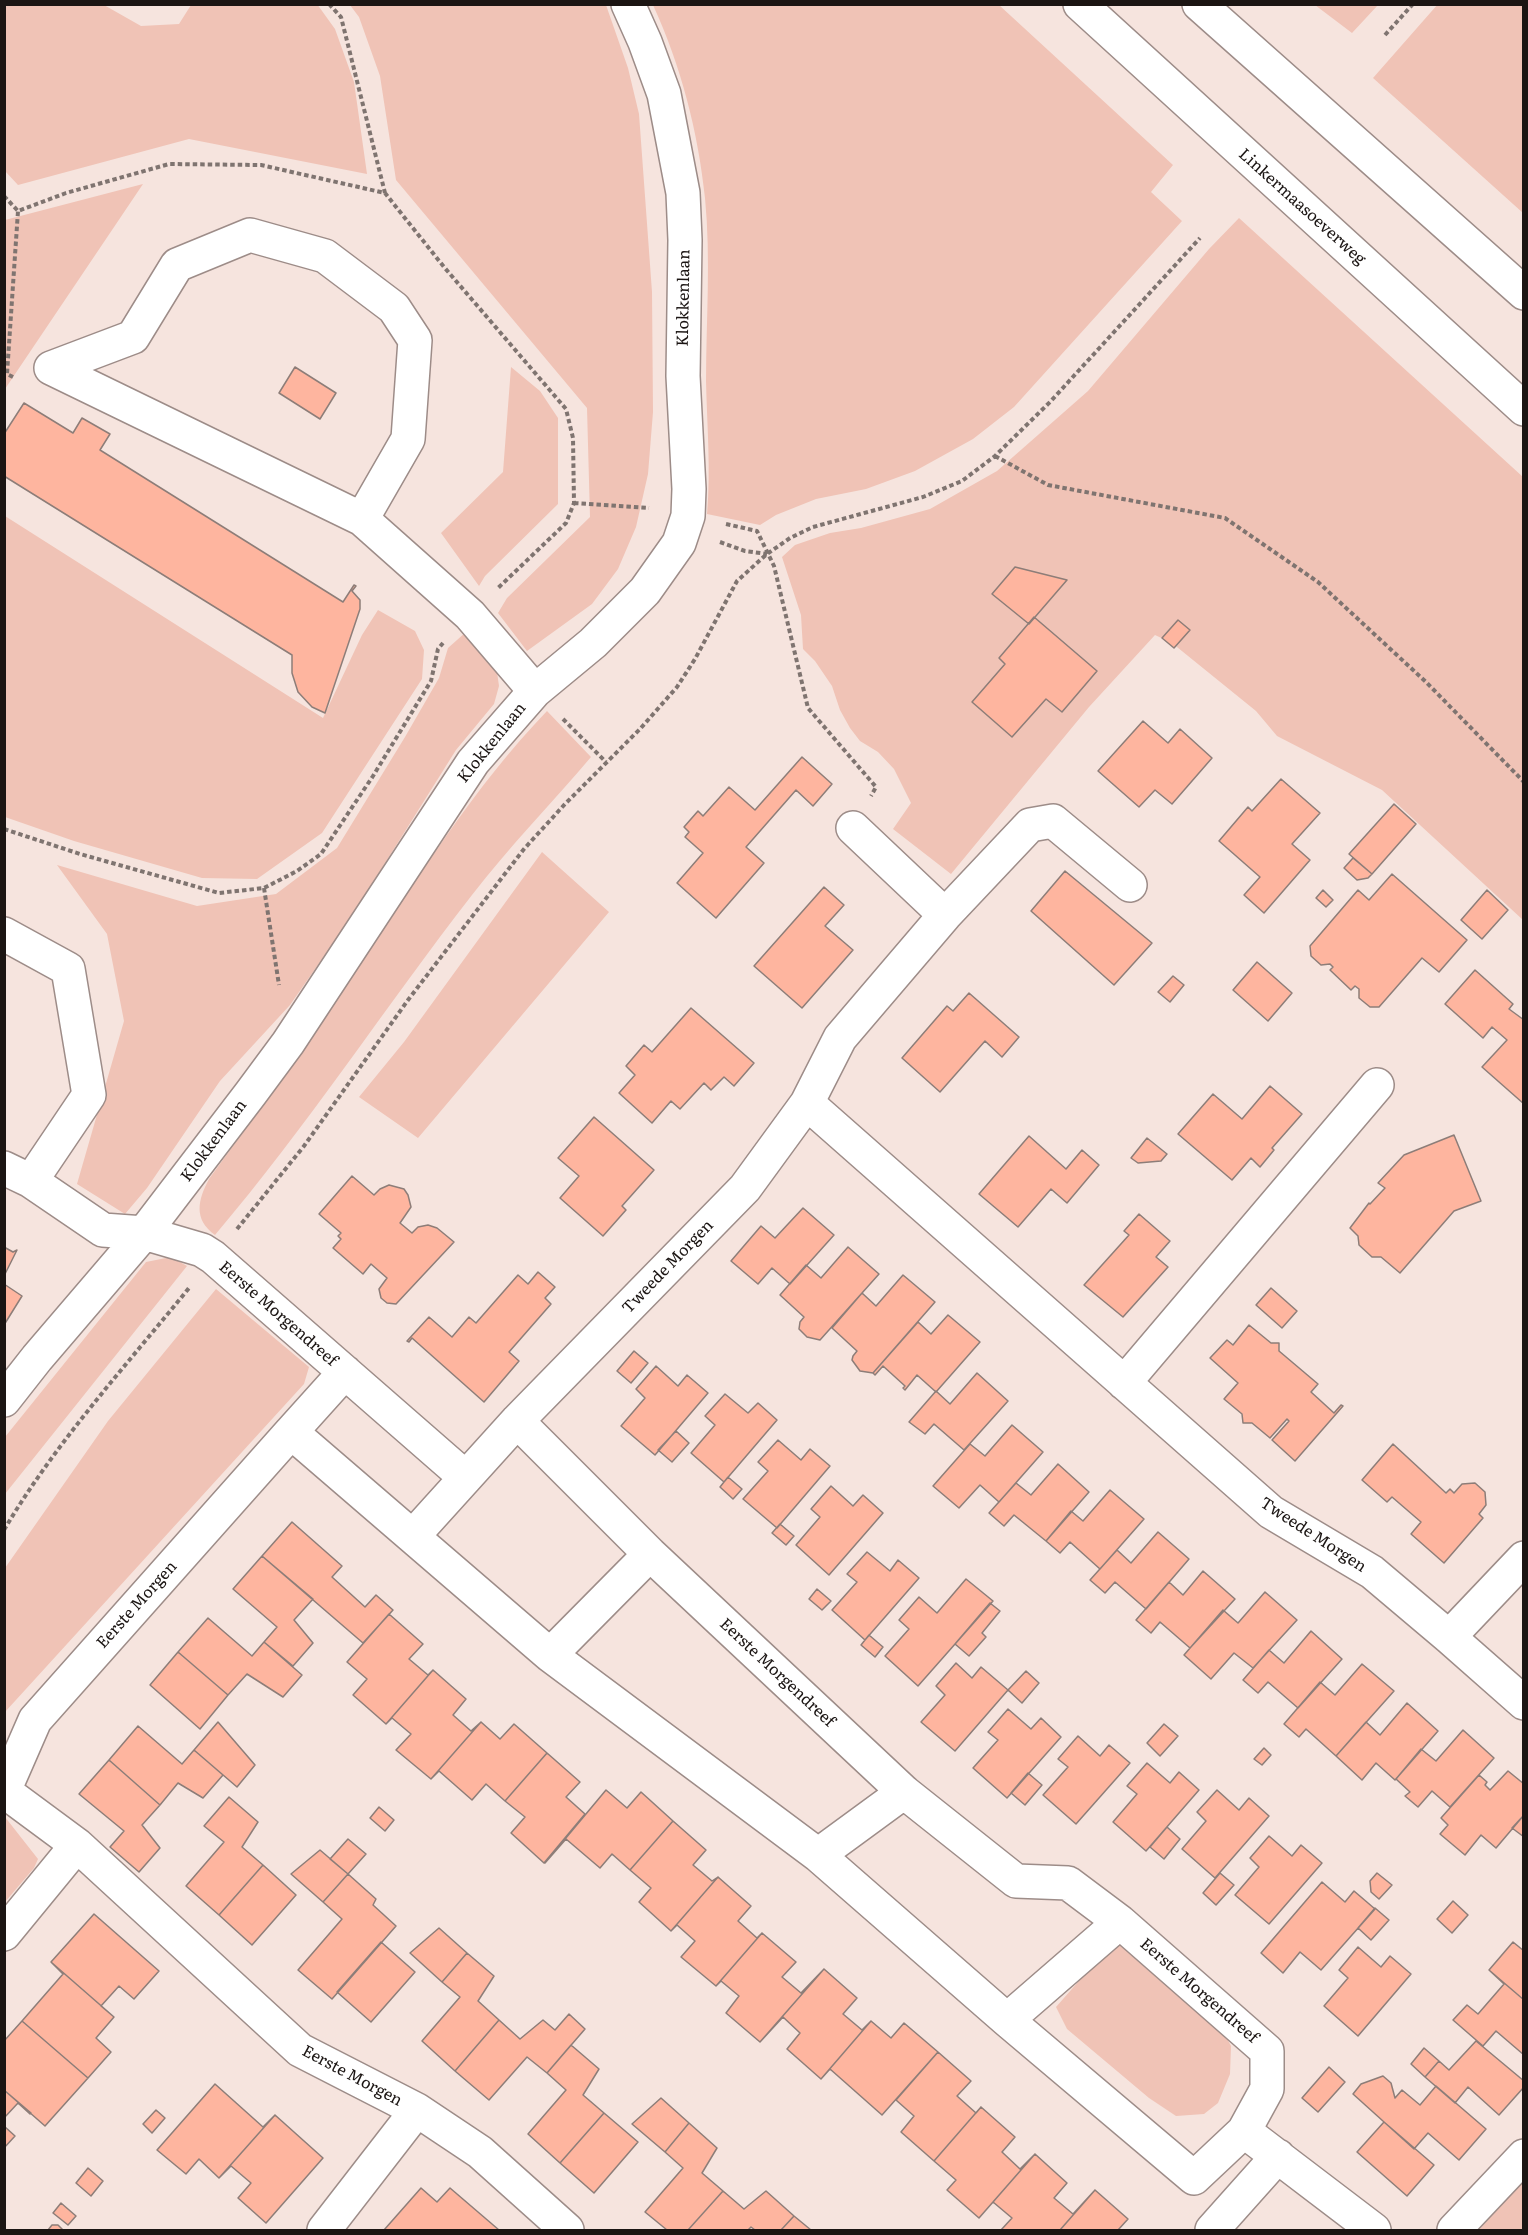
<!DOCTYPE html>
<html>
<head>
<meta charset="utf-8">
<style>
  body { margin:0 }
  #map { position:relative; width:1528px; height:2235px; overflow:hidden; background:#f6e4de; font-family:Literata,serif }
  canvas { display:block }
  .frame { position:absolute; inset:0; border:6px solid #1b1513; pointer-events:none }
</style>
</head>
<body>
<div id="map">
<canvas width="1528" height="2235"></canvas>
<div class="frame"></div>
</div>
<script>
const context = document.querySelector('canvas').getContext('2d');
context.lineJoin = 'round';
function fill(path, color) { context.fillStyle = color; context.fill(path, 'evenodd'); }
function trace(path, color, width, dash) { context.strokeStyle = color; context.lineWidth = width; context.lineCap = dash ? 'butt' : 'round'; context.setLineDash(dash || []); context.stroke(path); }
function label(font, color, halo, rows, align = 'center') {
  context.font = font + ' Literata,serif'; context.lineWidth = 4.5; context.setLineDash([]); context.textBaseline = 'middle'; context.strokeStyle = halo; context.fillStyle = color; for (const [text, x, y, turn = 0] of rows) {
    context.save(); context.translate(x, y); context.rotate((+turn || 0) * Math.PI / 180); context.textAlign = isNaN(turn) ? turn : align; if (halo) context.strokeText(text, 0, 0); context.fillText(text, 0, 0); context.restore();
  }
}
const green = new Path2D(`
  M317,4l18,25 19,53 13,92 -178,-35 -171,46 -13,-14v-166h99l37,21 38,-2 12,-19z
  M1438,4l85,1v208l-150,-135z
  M350,5h256l22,63 11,46 13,178 1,120 -5,62 -12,53 -18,42 -26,35 -65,47 -29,-38 9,-15 83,-81 -3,-109 -191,-228 -16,-104 -21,-59z
  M653,5h346l174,160 -22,27 31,29 -168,186 -41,32 -58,32 -49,18 -50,10 -40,16 -16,10 -53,-11c4,-44 0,-88 -1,-133 0,-60 5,-122 -1,-183 -7,-67 -24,-132 -52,-193z
  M1315,5h63l-26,28z
  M143,184l-138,205v-169z
  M1239,218l284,259v443l-141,-130 -105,-54 -21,-25 -84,-68 -17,-8 -66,72 -138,167 -58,-45 18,-26 -17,-34 -16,-17 -18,-11 -10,-13 -10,-18 -8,-24 -17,-25 -12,-12 -2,-34 -19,-58 13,-12 35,-12 31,-5 69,-19 67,-38 91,-80 121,-142z
  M511,367l29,24 18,27v86l-73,72 -6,10 -38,-53 62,-61z
  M5,516l318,202 39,-83 16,-25 37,21 9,19 -2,29 -100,154 -65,46 -55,-1 -128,-37 -69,-24z
  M466,632l31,40 2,14 -5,18 -38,46 -106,169 -60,86 -70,76 -73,107 -22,26 -48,-30 47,-163 -17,-87 -50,-69 140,41 79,-12 61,-46 68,-111 34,-59 9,-30z
  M547,711l44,46c-39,46 -82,90 -119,138 -87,112 -165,232 -257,340 -22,-16 -17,-35 -6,-56 52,-71 103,-142 152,-216 58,-87 113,-176 186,-252z
  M542,852l67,60 -191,226 -59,-41 45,-55z
  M171,1257l16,9 -182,228v-57l141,-175z
  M216,1289l93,78 -5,17 -299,328v-144l103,-147z
  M5,1817l33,42 -4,9 -29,34z
  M1120,1938l102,91 9,17 -1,28 -12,29 -14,11 -28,2 -27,-18 -82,-69 -11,-22 53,-60z
  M1523,2181v49h-44z`);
const building = new Path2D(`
  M295,367l41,26 -16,26 -41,-26z
  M24,403l49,30 9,-15 28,16 -10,16 243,152 11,-17 2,1 -4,5 8,9v9l-35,104 -13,-6 -14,-15 -6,-19v-18l-288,-179v-42z
  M1015,567l52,13 -38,44 -37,-30z
  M1034,617l63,54 -35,41 -16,-13 -34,38 -40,-35 33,-38 -6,-6z
  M1178,620l12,10 -16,18 -12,-10z
  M1143,721l25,22 12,-14 32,29 -40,46 -17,-14 -16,17 -41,-36z
  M802,757l30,27 -19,22 -17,-16 -50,57 18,16 -48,55 -39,-35 26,-30 -18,-16 4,-5 -5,-5 14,-16 5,5 26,-29 26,23z
  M1281,779l39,34 -28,31 18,16 -46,53 -20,-18 16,-18 -41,-36 29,-34 4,4z
  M1394,804l22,20 -44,50 -23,-20z
  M1353,858l19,16 -4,4 -11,2 -13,-12z
  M1065,871l87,72 -38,42 -83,-74z
  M1392,874l75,66 -28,32 -17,-14 -43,49h-9l-11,-9v-9l-4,-3 -4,4 -21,-20 3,-3 -3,-3 -9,1 -10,-9 -1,-10 48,-56 11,10z
  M824,887l20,18 -19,21 28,24 -51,58 -48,-42z
  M1323,890l10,10 -7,7 -10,-9z
  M1487,890l21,20 -26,29 -21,-19z
  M1257,962l35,31 -24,28 -35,-31z
  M1475,970l38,34 -4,5 15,11v84l-42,-37 25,-27 -15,-13 -9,11 -38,-34z
  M1173,976l11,9 -14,17 -12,-10z
  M969,993l50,44 -17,20 -17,-16 -45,51 -38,-34 45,-52 6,5z
  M691,1008l63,55 -20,23 -10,-9 -13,13 -7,-7 -24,26 -9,-8 -19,22 -33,-30 16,-18 -9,-9 18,-21 8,7z
  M1270,1086l32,28 -30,34 2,2 -14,17 -9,-9 -19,22 -54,-46 35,-40 29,25z
  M594,1117l60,53 -32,36 4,4 -23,26 -43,-38 19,-22 -21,-18z
  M1454,1135l27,66 -27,10 -54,62 -19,-16h-9l-13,-12 -1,-9 -8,-8 19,-25 1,1 15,-16 -7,-5 26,-28z
  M1029,1136l37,33 16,-19 17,15 -32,38 -16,-14 -33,38 -39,-33z
  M1147,1138l20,16 -6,7 -23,2 -7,-5z
  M352,1176l22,19 6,-6 9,-4 15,4 4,6 3,12 -11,16 12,10 6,-6 10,-2 9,3 17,14 -58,62 -9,-1 -6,-5 -2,-9 8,-11 -16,-14 -8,10 -30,-26 8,-9 -3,-3 3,-3 -22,-19z
  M803,1208l31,27 -44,49 -18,-16 -14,16 -27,-23 30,-35 14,12z
  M1139,1214l31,27 -14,16 12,10 -45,50 -39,-32 45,-50 -5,-4z
  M4,1247l9,5 4,-2 -13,26z
  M848,1247l31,27 -59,66 -13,-3 -8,-8 1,-7 4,-5 -24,-22 26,-30 15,13z
  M538,1272l17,15 -10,11 6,6 -42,48 10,9 -35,41 -72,-64 -3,4 -2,-1 22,-24 23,20 17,-20 7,6 42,-48 10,9z
  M903,1275l32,27 -62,71 -13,-2 -8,-11 1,-4 4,-5 -25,-23 30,-35 14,13z
  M4,1284l18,12 -18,29z
  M1271,1288l26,23 -15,17 -26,-23z
  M948,1315l32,27 -44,50 -19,-17 -12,15 -2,-2 2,-2 -22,-20 -8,9 -2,-2 45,-51 13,12z
  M1249,1325l22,18h8v8l39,33 -7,8 23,21 7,-8 2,1 -48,55 -23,-21 17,-19 -2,-2 -17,19 -18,-15h-9l-1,-9 -18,-15 14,-16 -28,-25 17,-18 6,5z
  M634,1351l14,12 -17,20 -14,-12z
  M656,1366l22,20 9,-11 21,18 -53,62 -34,-29 24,-28 -9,-9z
  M977,1373l31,28 -44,49 -30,-26 -9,10 -16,-12 27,-31 14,13z
  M725,1394l23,19 10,-10 19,17 -53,62 -33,-29 24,-28 -10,-9z
  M1012,1425l31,27 -44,50 -19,-17 -21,23 -26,-22 37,-42 15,12z
  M676,1431l13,12 -17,19 -14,-12z
  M778,1440l23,20 9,-11 20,17 -53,62 -34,-29 25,-28 -10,-9z
  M1393,1444l53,49 4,-4 4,4 8,-9 13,-1 10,9 1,13 -7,9 4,4 -39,45 -33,-29 10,-12 -29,-25 -5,5 -25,-22z
  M1058,1464l31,28 -43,49 -32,-26 -10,11 -15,-13 27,-30 15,12z
  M728,1477l14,12 -9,10 -13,-12z
  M831,1486l22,20 10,-11 20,18 -54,62 -33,-30 24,-28 -9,-8z
  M1110,1490l34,29 -44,50 -30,-27 -10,11 -14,-12 25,-30 12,10z
  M292,1522l50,44 -10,11 33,30 11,-12 17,15 -30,33 -101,-87z
  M780,1524l14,12 -8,9 -14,-12z
  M1158,1532l31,27 -43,50 -31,-27 -10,11 -15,-13 27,-30 14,13z
  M867,1552l23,19 8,-11 21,18 -54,62 -33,-30 25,-28 -10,-8z
  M262,1556l51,43 -19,21 19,23 -20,23 -29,-24 13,-15 -44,-38z
  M1203,1571l32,28 -45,49 -30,-26 -9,11 -15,-13 33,-38 14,13z
  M966,1579l27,22 -75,85 -33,-30 24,-27 -10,-9 20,-23 18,16z
  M817,1589l14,12 -9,9 -13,-11z
  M1265,1592l32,28 -44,48 -19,-15 -23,26 -27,-24 39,-45 15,13z
  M990,1603l10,8 -18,22 4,4 -17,19 -14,-12z
  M389,1614l34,30 -14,15 19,16 5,-5 -47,54 -33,-29 14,-16 -20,-17z
  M208,1618l44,38 12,-14 38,33 -19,22 -36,-23 -19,21 -50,-43z
  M1311,1631l31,28 -44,49 -30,-26 -10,11 -15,-13 26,-30 15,13z
  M869,1635l14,12 -8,10 -14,-12z
  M178,1652l50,43 -28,34 -50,-44z
  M956,1663l16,15 9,-11 27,23 -53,61 -34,-29 24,-27 -9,-9z
  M1362,1664l32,27 -58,65 -30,-27 -7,8 -15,-13 36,-42 15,13z
  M433,1670l33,29 -13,16 18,16 10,-9 -50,57 -35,-29 15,-16 -19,-16 -6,6z
  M1026,1671l13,12 -17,20 -14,-13z
  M1407,1703l31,28 -43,49 -19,-17 -14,17 -26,-24 30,-34 14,13z
  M1008,1709l23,20 10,-11 20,19 -54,61 -34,-30 25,-28 -10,-8z
  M218,1722l37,43 -18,22 -43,-37z
  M481,1722l19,17 14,-15 33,29 -42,48 -19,-17 -14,16 -33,-29 -8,8z
  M1164,1724l14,12 -18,20 -13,-13z
  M138,1726l44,38 12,-14 29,25 -20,23 -25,-15 -18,22 -51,-45z
  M1463,1730l31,28 -44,49 -18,-16 -14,16 -13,-11 5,-4 -14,-13 25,-30 15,12z
  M1078,1736l22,20 9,-11 21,18 -54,61 -33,-29 25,-28 -10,-8z
  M1264,1748l7,7 -9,10 -8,-6z
  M547,1753l33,29 -14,15 19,17 -41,49 -33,-30 14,-16 -20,-16z
  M109,1760l51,45 -18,20 18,23 -21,24 -29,-25 14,-16 -45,-37z
  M1147,1763l23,20 9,-11 20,18 -53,61 -33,-29 24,-28 -10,-8z
  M1508,1771l16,13v31l-28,33 -15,-13 -16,20 -25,-21 8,-9 -7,-7 38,-43 8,7 -2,3 5,5z
  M1028,1773l14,12 -17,20 -14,-12z
  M606,1790l21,18 14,-16 32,29 -43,49 -18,-16 -12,14 -34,-29 -21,24z
  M1217,1790l22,20 10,-12 20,18 -54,62 -33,-29 24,-28 -9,-9z
  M229,1797l29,25 -16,25 21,18 -44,50 -33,-29 38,-44 -20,-16z
  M379,1807l15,13 -9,11 -15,-13z
  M1524,1815v22l-12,-9z
  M673,1821l33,29 -13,15 19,16 6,-4 -47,54 -32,-29 12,-14 -21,-18z
  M1167,1827l13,12 -16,20 -14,-12z
  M1269,1836l23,20 9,-11 21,18 -53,61 -34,-29 24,-28 -9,-9z
  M348,1839l18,15 -18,20 -18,-15z
  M320,1850l28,24 -25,28 -32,-28z
  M263,1865l33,30 -44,50 -33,-30z
  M1220,1873l14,12 -18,20 -13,-12z
  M1377,1873l15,12 -13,14 -8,-7 -1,-11z
  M348,1874l28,25 -3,6 23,21 -64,73 -34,-29 44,-51 -19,-17z
  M718,1877l33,29 -13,15 19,17 5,-5 -46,53 -35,-29 14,-16 -18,-16 -6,6z
  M1322,1882l23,20 9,-11 21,18 -54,61 -21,-18 -17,21 -22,-20z
  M1453,1901l15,14 -16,18 -15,-14z
  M1375,1908l14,12 -18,20 -13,-12z
  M94,1914l65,57 -25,28 -15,-13 -18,20 13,11 -63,-55z
  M439,1928l28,25 -25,29 -32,-29z
  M762,1933l34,29 -14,15 19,16 23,-24 -64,73 -34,-29 13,-17 -18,-15 -5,5z
  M381,1942l34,30 -44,50 -34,-30z
  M1513,1942l11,9v49l-35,-30z
  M1358,1947l23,20 9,-11 21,18 -53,62 -34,-30 24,-28 -9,-8z
  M467,1953l27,23 -16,25 21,19 -44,51 -33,-30 38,-44 -18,-15z
  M51,1962l63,55 -18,21 15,14 -23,26 -66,-57 41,-47z
  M824,1969l33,29 -14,16 19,16 9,-9 -50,58 -34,-30 13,-16 -17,-16 -23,25z
  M1489,1970l35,30v55l-28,-24 -13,15 -30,-26 14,-15 11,9 26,-30z
  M569,2014l16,15 -38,44 -20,-16 -38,43 -34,-29 44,-51 21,19 23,-19 12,10z
  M22,2021l66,57 -43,48 -41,-36v-49z
  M871,2021l20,17 13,-15 34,29 -56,63 -52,-46 -9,10z
  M1476,2041l48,40v6l-25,28 -31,-28 -13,16 -30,-26 14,-16 10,9z
  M571,2045l28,24 -16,26 21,18 -44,50 -32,-29 38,-44 -19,-17z
  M1424,2048l15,13 -14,16 -14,-13z
  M938,2052l33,29 -14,15 19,17 5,-6 -47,54 -33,-29 13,-16 -18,-16z
  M1329,2067l16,15 -27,30 -16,-14z
  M1383,2076l8,7 4,15 7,-8 18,15 16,-19 50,43 -27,31 -31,-27 -14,16 -61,-55 8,-10z
  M215,2084l48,43 12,-12 -56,63 -20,-19 -13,15 -29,-24z
  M4,2090l27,23 -1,1 -12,-11 -14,15z
  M661,2098l28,25 -24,29 -33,-28z
  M981,2107l34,30 -13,15 18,17 15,-15 -56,64 -32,-28 9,-10 -22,-19z
  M156,2110l9,8 -13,15 -9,-9z
  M604,2113l34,29 -44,51 -34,-30z
  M275,2115l48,43 -57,65 -28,-25 13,-15 -20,-17 -12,12z
  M1384,2122l50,43 -27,31 -50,-44z
  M689,2123l28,25 -15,25 21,18 -35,39h-21l-22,-18 38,-44 -18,-16z
  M4,2126l11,10 -11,12z
  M1035,2154l32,29 -13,15 19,16 22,-24 -35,40h-59l11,-12 -19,-16z
  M88,2168l15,13 -12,15 -15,-13z
  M421,2188l16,14 13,-14 49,42h-115z
  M1095,2190l33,29 -10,11h-58z
  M723,2191l21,18 22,-18 28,25 -13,14h-26l-4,-3 -3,3h-60z
  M61,2203l15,13 -8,9 -15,-12z
  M794,2216l17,14h-30z
  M52,2225h6l5,5h-15z`);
const path = new Path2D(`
  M329,4l12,13 44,176
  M1385,35l28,-31
  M4,196l14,15 48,-18 103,-29 92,1 124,28 59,74 122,142 7,29 1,65 -8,20 -69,66
  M13,377l-6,-3 11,-163
  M995,456l53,29 177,33 93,64 108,100 98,100
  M574,503l75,5
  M726,524l31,7 17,35 34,142 68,79 -5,9
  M720,542l25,9 22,3
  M563,719l43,43
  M4,829l76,25 139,39 45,-5 33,-17 24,-17 52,-78 58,-95 7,-32 5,-6
  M264,888l15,97
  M237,1229l67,-83 104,-146 116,-151 41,-45 75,-75 37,-42 18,-28 42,-78 30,-27 23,-16 23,-11 110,-30 39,-16 33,-25 55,-54 150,-164
  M4,1530c52,-88 121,-163 185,-242`);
const minor = new Path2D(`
  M51,368l82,-31 44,-72 73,-30 75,21 69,52 21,32 -7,99 -46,80
  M51,368l311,151 108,96 65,76
  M853,828l92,87
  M4,934l64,35 21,126 -58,86
  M807,1103l464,409 101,60 77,65 75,66
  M4,1168l27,13 72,49 41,3 58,17 11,7 252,220
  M345,1372l-54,60 259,223 268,200 189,165 187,158 50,-47 23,-42v-38l-147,-129 -52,-39 -52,-2 -112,-89 -254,-238 -133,-133 -104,115
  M1124,1383l253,-298
  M4,1400l33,-42 107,-125 107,-140 37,-50 185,-281 62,-71 58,-48 52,-52 34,-48 9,-27 1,-27 -6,-113 2,-136 -2,-47 -19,-99 -19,-52 -17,-38
  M517,1421l228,-233 62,-85 33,-65 105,-123 85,-90 23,-4 77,64
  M1449,1637l75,-79
  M550,1655l100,-101
  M4,1791l73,54 223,205 117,60 63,42 87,78
  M4,1791l31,-71 256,-288
  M818,1855l86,-63
  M4,1934l73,-89
  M1007,2020l113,-98
  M1244,2131l130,99
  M324,2230l93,-120
  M1212,2230l66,-74
  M1454,2230l70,-74`);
const highway = new Path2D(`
  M1080,4l444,405
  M1199,4l325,289`);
const streetNames = [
  ["Linkermaasoeverweg",1302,207,42],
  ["Klokkenlaan",684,298,-89],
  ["Klokkenlaan",492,743,-51],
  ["Klokkenlaan",214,1141,-53],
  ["Tweede Morgen",668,1267,-46],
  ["Eerste Morgendreef",278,1314,41],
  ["Tweede Morgen",1313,1535,33],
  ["Eerste Morgen",137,1605,-48],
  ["Eerste Morgendreef",777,1673,43],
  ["Eerste Morgendreef",1199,1991,41],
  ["Eerste Morgen",352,2076,28]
];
fill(green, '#f0c3b6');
fill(building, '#feb59f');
trace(building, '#8d7d78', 1.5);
trace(minor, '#9d8c88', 36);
trace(highway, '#9d8c88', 36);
trace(path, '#7f7470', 4, [4.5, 3]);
trace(minor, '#fff', 33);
trace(highway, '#fff', 33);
label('16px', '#1b1513', '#fff', streetNames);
</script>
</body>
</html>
